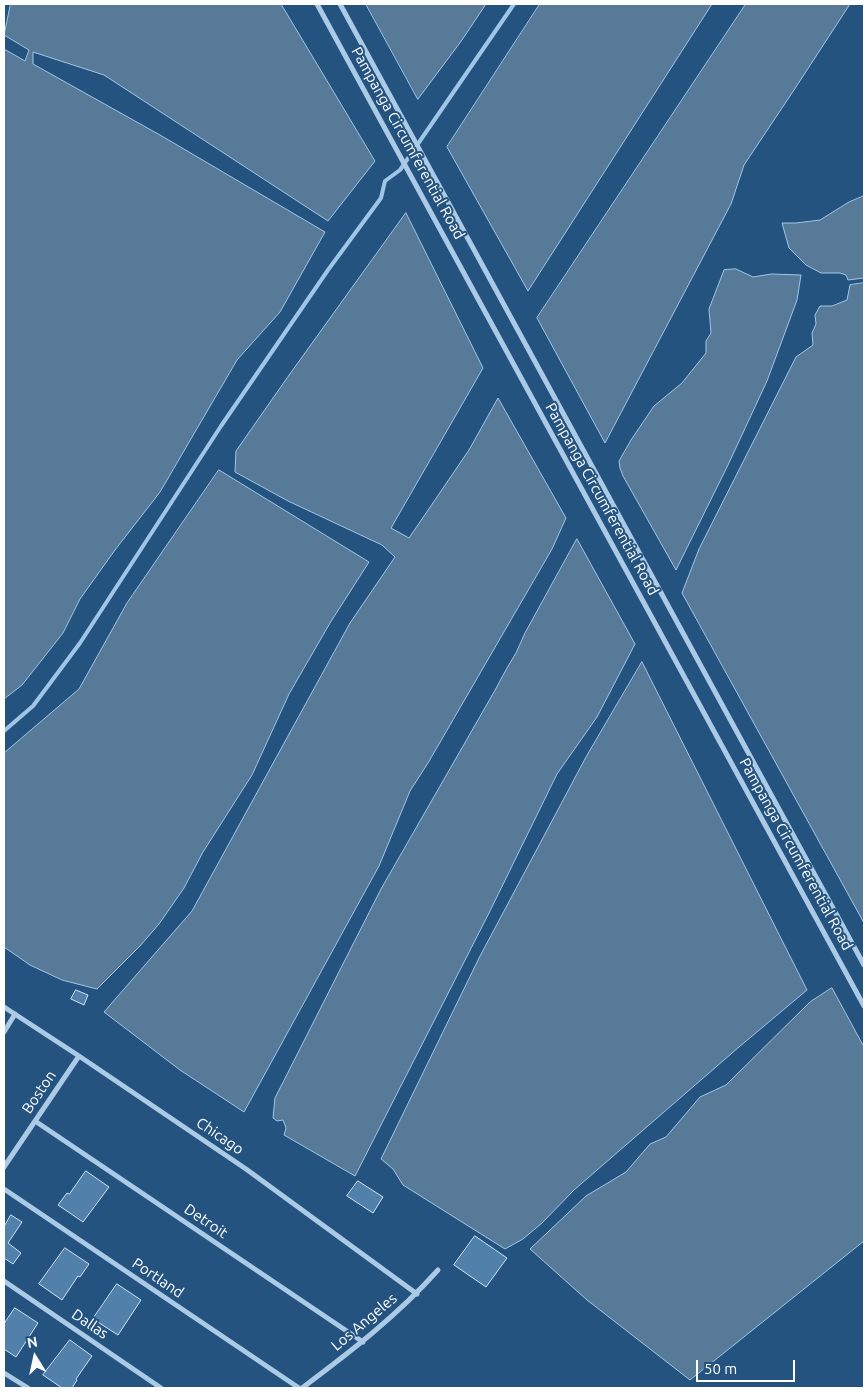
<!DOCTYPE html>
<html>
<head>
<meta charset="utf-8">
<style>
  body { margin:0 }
  #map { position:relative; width:868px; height:1392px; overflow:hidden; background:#245380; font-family:Ubuntu,sans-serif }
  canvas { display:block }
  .frame { position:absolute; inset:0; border:5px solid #fff; pointer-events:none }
  .north { position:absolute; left:10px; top:1332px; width:50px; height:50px; -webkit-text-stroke:4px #245380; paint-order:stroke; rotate:350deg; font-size:14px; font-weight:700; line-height:20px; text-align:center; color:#fff }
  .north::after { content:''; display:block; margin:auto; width:18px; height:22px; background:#fff; clip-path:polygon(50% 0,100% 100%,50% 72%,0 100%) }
  .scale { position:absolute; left:696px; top:1360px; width:99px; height:22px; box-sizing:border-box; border:2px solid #fff; border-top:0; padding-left:6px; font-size:15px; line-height:18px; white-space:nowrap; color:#fff; -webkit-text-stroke:4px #245380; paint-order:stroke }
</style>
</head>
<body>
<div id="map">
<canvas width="868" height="1392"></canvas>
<div class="frame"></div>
<div class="north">N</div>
<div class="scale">50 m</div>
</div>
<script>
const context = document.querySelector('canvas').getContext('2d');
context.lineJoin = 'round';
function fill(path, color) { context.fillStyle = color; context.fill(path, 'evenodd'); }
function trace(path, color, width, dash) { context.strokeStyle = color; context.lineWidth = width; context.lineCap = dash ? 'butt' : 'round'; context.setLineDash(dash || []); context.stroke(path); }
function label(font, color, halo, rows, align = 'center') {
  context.font = font + ' Ubuntu,sans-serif'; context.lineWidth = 4; context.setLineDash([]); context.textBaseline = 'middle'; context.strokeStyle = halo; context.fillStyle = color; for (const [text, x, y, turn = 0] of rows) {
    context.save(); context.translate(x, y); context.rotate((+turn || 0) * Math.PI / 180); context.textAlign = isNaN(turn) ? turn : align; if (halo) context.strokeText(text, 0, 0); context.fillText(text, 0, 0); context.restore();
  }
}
const water = new Path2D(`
  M12,4h269l94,157 -47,60 -224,-146 -71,-23v12l127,71 165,97 -45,80 -43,48 -77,132 -45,58 -35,49 -17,34 -41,52 -18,14v-650l21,12 4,-11 -25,-15 6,-29z
  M366,4h120l-24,36 -44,59z
  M540,4h172l-184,287 -81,-144z
  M746,4h104l-56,86 -50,75 -13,39 -126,239 -68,-125z
  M864,196v82l-16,2 -2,-5 -6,-2h-19l-15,-8 -17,-17 -7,-25h14l24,-3 29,-18z
  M406,213l77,155 -92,160 18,10 60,-88 29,-52 68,120 -14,31 -124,214 -18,28 -31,75 -135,246 -64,-42 -76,-58 88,-101 158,-288 45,-66 -13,-12 -94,-44 -53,-29 1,-21 51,-73z
  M736,269l17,8 18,-3 30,1 -4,25 -30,81 -39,84 -52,105 -53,-94 -3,-8 -1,-7 12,-21 23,-34 28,-23 24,-30v-12l5,-8 -2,-24 15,-39z
  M864,283v640l-182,-330 17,-44 97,-192 17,-12 -1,-12 4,-9 -1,-9 5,-9h12l15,-6 3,-15z
  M219,470l150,92 -39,61 -41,71 -37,81 -49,77 -19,36 -25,36 -19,22 -43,43 -35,-9 -32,-15 -26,-18v-194l75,-64 48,-86z
  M577,539l58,105 -38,73 -40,57 -68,139 -134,263 -71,-41 2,-7 -3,-8 -6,1 -4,-3 2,-20 106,-209 113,-197 13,-24 9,-15 9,-20z
  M642,662l165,328 -68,57 -165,143 -32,33 -19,16 -18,10 -102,-64 -10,-16 -12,-10 98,-201 107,-201z
  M832,988l32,59v194l-174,139 -103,-80 -57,-51 56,-53 40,-24 24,-28 16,-7 34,-40 26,-12 84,-83z`);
const stream = new Path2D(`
  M4,731l29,-25 47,-63 141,-217 107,-156 53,-72 4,-17 15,-11 114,-166`);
const building = new Path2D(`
  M76,990l12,5 -4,10 -13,-6z
  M86,1171l23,16 -26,35 -25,-17 9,-12 2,1z
  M358,1181l25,16 -10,16 -26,-17z
  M11,1215l11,7 -14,21 13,10 -8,11 -9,-6v-31z
  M475,1236l32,22 -21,29 -32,-22z
  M65,1248l24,16 -9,13 -2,-1 -16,24 -23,-16z
  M117,1284l24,16 -23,35 -25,-16z
  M15,1308l23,15 -22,34 -12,-8v-25z
  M70,1340l22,16 -16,23 1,1 -5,8h-10l-19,-13z`);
const minor = new Path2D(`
  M317,4l547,1002
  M340,4l524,961
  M4,1007l75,49 167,113 171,125
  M4,1032l11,-18
  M35,1121l328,221
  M4,1167l75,-111
  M4,1189l295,199
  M4,1281l157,107
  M4,1373l24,15
  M302,1388c48,-36 95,-72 136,-118`);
const streetNames = [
  ["Pampanga Circumferential Road",408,143,61],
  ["Pampanga Circumferential Road",602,499,61],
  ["Pampanga Circumferential Road",796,854,61],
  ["Boston",39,1092,-56],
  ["Chicago",220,1136,34],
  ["Detroit",206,1221,34],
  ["Portland",158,1278,34],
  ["Los Angeles",364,1322,-40],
  ["Dallas",90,1324,34]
];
fill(water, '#587a99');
trace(water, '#9fc6e7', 1);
trace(stream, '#9fc6e7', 4);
fill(building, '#5180ab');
trace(building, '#cee3f5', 1);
trace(minor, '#abcae6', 5);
label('15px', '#fff', '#245380', streetNames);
</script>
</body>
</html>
